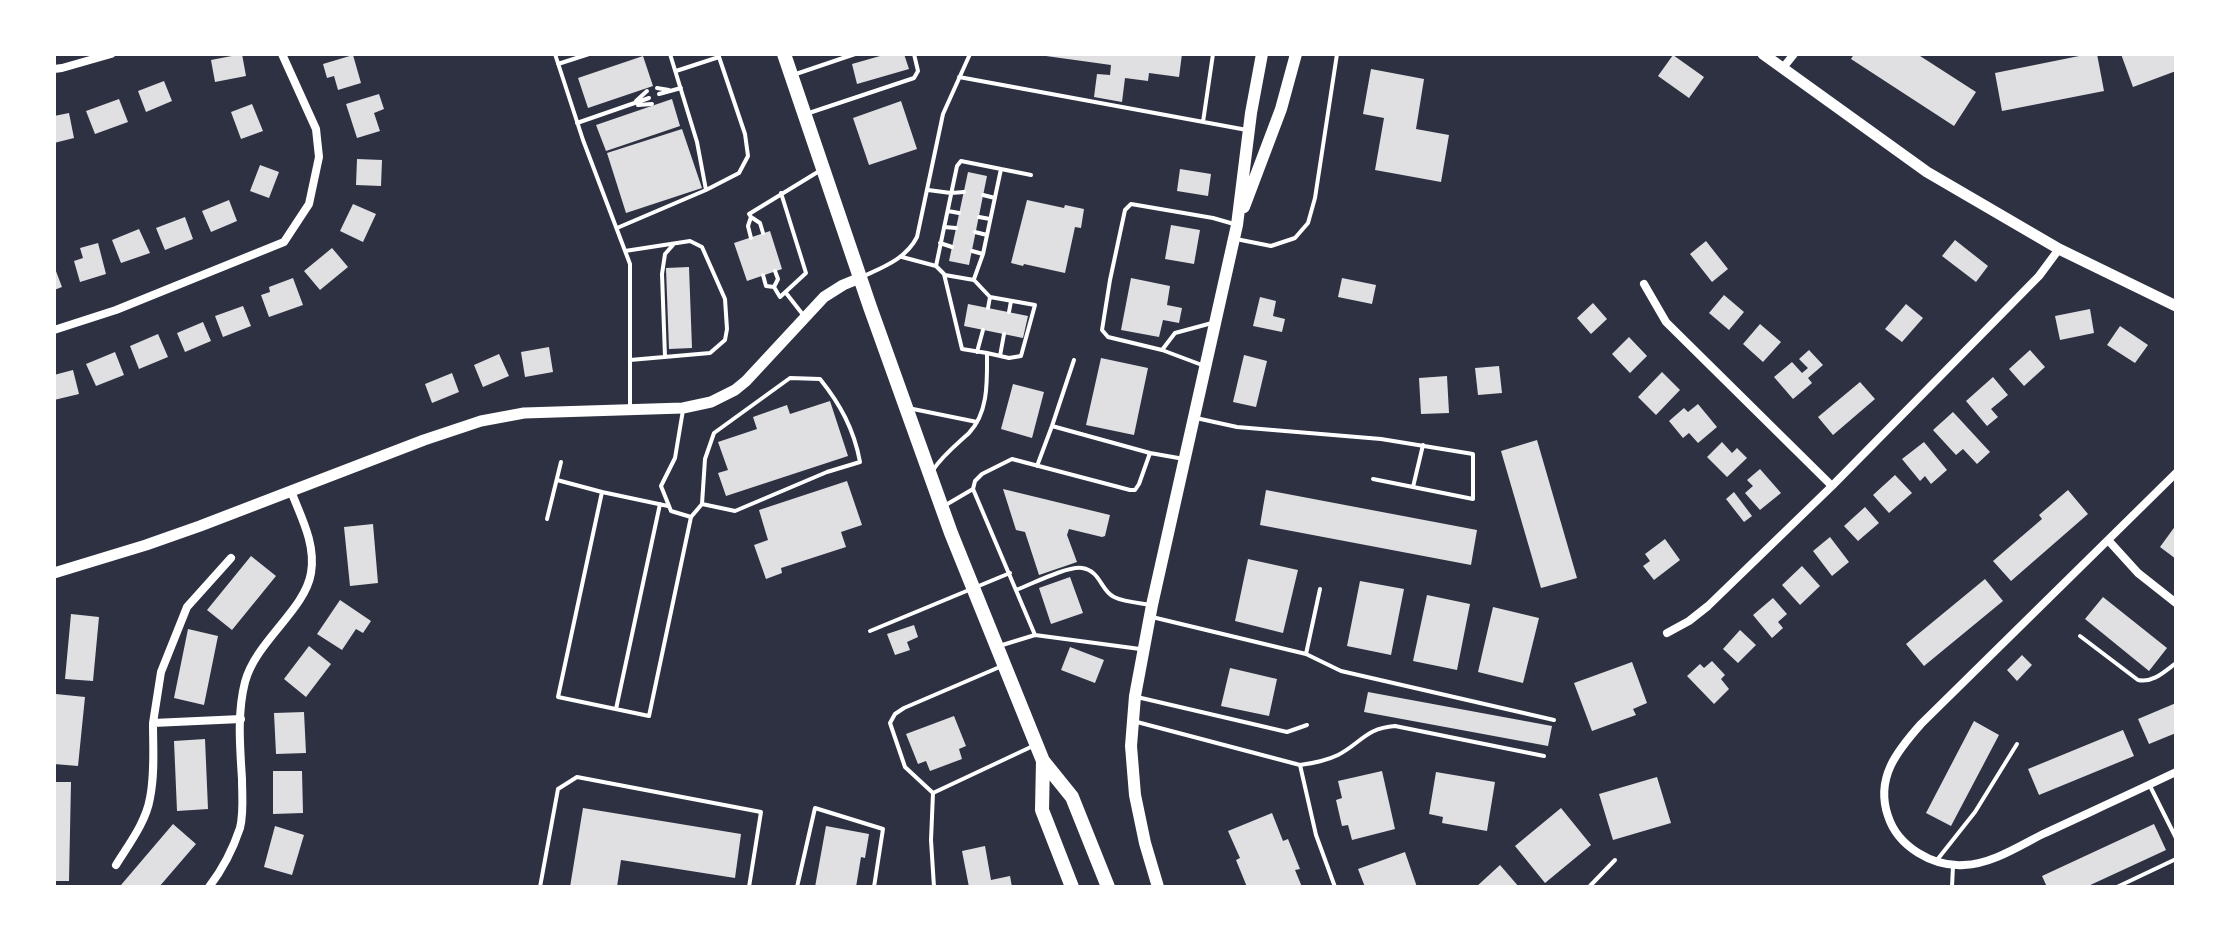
<!DOCTYPE html>
<html>
<head>
<meta charset="utf-8">
<style>
  body { margin:0 }
  #map { position:relative; width:2230px; height:941px; overflow:hidden; background:#2d3142; font-family:"PT Sans",sans-serif }
  canvas { display:block }
  .frame { position:absolute; inset:0; border:56px solid #fff; pointer-events:none }
</style>
</head>
<body>
<div id="map">
<canvas width="2230" height="941"></canvas>
<div class="frame"></div>
</div>
<script>
const context = document.querySelector('canvas').getContext('2d');
context.lineJoin = 'round';
function fill(path, color) { context.fillStyle = color; context.fill(path, 'evenodd'); }
function trace(path, color, width, dash) { context.strokeStyle = color; context.lineWidth = width; context.lineCap = dash ? 'butt' : 'round'; context.setLineDash(dash || []); context.stroke(path); }
const building = new Path2D(`
  M242,54l4,22 -31,6 -4,-22z
  M887,54h17l5,15 -52,15 -5,-20z
  M1046,54h136l-3,23 -30,-4 -1,8 -23,-3 -3,24 -28,-5 3,-23 13,1 1,-10 -65,-9z
  M1854,54h63l59,38 -22,34 -103,-67z
  M2089,54h8l7,37 -102,20 -7,-38z
  M2121,54h55v17l-43,16z
  M353,55l8,28 -23,7 -4,-14 -7,2 -4,-14z
  M1673,55l31,22 -15,21 -31,-22z
  M643,56l10,30 -65,22 -10,-30z
  M1371,69l53,10 -8,50 33,6 -8,47 -66,-12 9,-52 -21,-4z
  M164,81l8,20 -26,11 -8,-21z
  M379,94l5,15 -10,4 6,18 -23,7 -11,-34z
  M119,99l9,23 -33,12 -9,-23z
  M672,99l8,27 -74,25 -10,-26z
  M901,101l16,48 -48,16 -16,-47z
  M252,104l11,27 -22,8 -10,-27z
  M69,113l5,25 -20,5v-27z
  M682,129l20,59 -76,25 -19,-60z
  M357,159l25,1 -1,26 -25,-1z
  M260,165l19,7 -10,26 -19,-7z
  M1180,169l31,5 -3,22 -31,-5z
  M968,172l19,4 -18,89 -20,-4z
  M229,200l8,21 -26,11 -9,-21z
  M1027,200l37,8 1,-3 19,4 -3,19 -6,-1 -10,46 -41,-9 -1,2 -12,-3z
  M353,204l23,10 -13,28 -23,-11z
  M185,217l8,22 -28,11 -9,-22z
  M1171,225l29,5 -6,34 -29,-5z
  M139,229l11,24 -29,10 -9,-23z
  M770,231l12,38 -35,12 -13,-38z
  M1955,240l33,26 -12,16 -34,-26z
  M1706,241l22,28 -16,13 -22,-28z
  M98,243l8,31 -26,8 -6,-21 9,-3 -3,-10z
  M332,248l16,19 -28,23 -16,-19z
  M54,266l8,21 -8,3z
  M689,267l3,81 -23,1 -3,-81z
  M293,278l10,27 -34,12 -8,-22 9,-3 -1,-5z
  M1131,278l39,8 -3,19 15,3 -3,15 -16,-3 -4,17 -38,-7z
  M1342,278l34,7 -4,19 -34,-7z
  M1724,295l20,17 -15,18 -20,-17z
  M1260,297l16,4 -3,15 12,3 -3,13 -29,-6z
  M1593,303l14,16 -16,15 -14,-16z
  M968,304l60,12 -5,22 -59,-12z
  M1906,304l17,14 -21,24 -17,-13z
  M243,306l8,20 -28,11 -8,-21z
  M2090,309l4,24 -34,7 -5,-24z
  M203,322l8,19 -26,11 -8,-19z
  M1760,324l21,18 -18,20 -20,-18z
  M2120,326l28,19 -13,18 -28,-18z
  M158,334l10,23 -29,12 -9,-23z
  M1629,337l18,19 -17,17 -18,-19z
  M549,347l4,25 -28,5 -4,-25z
  M1809,350l14,15 -15,13 4,5 -19,16 -19,-22 18,-15 10,11 6,-5 -9,-9z
  M2030,350l15,17 -21,19 -15,-17z
  M115,352l9,23 -28,11 -10,-22z
  M499,354l10,22 -26,11 -9,-22z
  M1244,355l23,6 -11,46 -23,-5z
  M1101,358l47,10 -14,67 -48,-10z
  M1499,366l3,27 -24,2 -3,-27z
  M73,370l6,24 -25,6v-25z
  M1662,372l18,18 -24,25 -18,-18z
  M452,373l7,19 -27,11 -7,-19z
  M1447,376l2,37 -28,1 -2,-36z
  M1993,377l15,18 -17,14 7,8 -11,9 -21,-25z
  M1860,382l15,17 -42,36 -15,-18z
  M1013,384l31,8 -12,46 -31,-9z
  M830,401l18,55 -122,40 -8,-23 10,-3 -10,-28 39,-13 -4,-12 34,-12 3,9z
  M1698,404l19,23 -19,16 -9,-10 -6,5 -14,-17 15,-13 4,4z
  M1953,412l37,40 -13,12 -14,-15 -7,6 -23,-25z
  M1537,440l40,138 -36,10 -40,-137z
  M1722,442l10,11 5,-5 10,10 -20,19 -20,-20z
  M1924,442l23,28 -16,14 -6,-8 -5,5 -18,-22z
  M1760,469l21,24 -21,17 -15,-17 8,-7 -6,-6z
  M1895,475l17,18 -23,20 -16,-18z
  M847,481l15,44 -21,7 5,15 -65,21 1,5 -16,6 -12,-34 14,-5 -9,-30z
  M1003,489l107,26 -5,21 -3,1 -33,-8 -2,6 10,27 -38,13 -14,-43 -9,-2z
  M1266,490l211,40 -6,35 -211,-40z
  M2068,490l20,24 -77,67 -18,-20 49,-42 -3,-4z
  M1734,492l18,24 -8,6 -18,-23z
  M1865,507l14,16 -21,18 -14,-15z
  M373,524l5,59 -28,3 -6,-59z
  M2176,525v34l-16,-12z
  M1830,537l19,25 -17,14 -19,-25z
  M1665,539l15,21 -26,20 -11,-14 7,-5 -5,-7z
  M251,556l25,20 -44,54 -25,-20z
  M1248,559l50,11 -15,63 -48,-12z
  M1802,566l18,20 -20,19 -18,-20z
  M1070,577l13,36 -32,11 -12,-36z
  M1985,579l18,22 -79,65 -18,-22z
  M1360,581l44,8 -13,66 -44,-9z
  M1427,595l43,9 -13,66 -44,-9z
  M2103,597l64,51 -18,23 -64,-52z
  M1773,598l14,16 -9,8 5,6 -11,10 -19,-23z
  M340,600l31,21 -8,12 -7,-4 -14,21 -25,-16z
  M1493,607l46,11 -16,65 -45,-11z
  M71,614l28,3 -6,64 -28,-2z
  M914,625l4,12 -11,5 3,8 -15,5 -8,-21z
  M188,629l30,7 -14,69 -30,-7z
  M1740,630l16,15 -18,18 -15,-14z
  M309,646l22,18 -25,33 -22,-18z
  M1070,647l34,13 -9,23 -34,-13z
  M2022,655l10,10 -15,16 -10,-11z
  M1712,661l13,14 -4,4 8,10 -15,15 -27,-28 13,-12 4,4z
  M1632,662l15,41 -14,6 3,6 -44,16 -18,-48z
  M1230,668l47,11 -8,37 -48,-10z
  M1368,692l184,34 -4,20 -184,-34z
  M56,694l29,3 -7,69 -24,-2z
  M2176,703v30l-27,11 -11,-25z
  M304,712l2,41 -30,1 -2,-41z
  M954,716l12,30 -7,3 3,10 -32,12 -4,-10 -8,3 -12,-30z
  M1974,721l25,14 -48,91 -25,-13z
  M2123,730l11,26 -95,39 -11,-26z
  M205,739l3,70 -31,2 -3,-70z
  M273,771h29l1,42 -30,1z
  M1382,771l13,58 -43,11 -4,-15 -6,1 -6,-26 6,-2 -4,-17z
  M1436,772l59,10 -8,49 -45,-8 1,-6 -14,-3z
  M1657,777l14,46 -58,17 -14,-46z
  M54,782h17l-2,99h-15z
  M583,808l158,26 -6,44 -114,-18 -4,27h-47z
  M1561,808l30,37 -46,38 -30,-37z
  M1272,813l11,28 5,-2 12,30 -5,1 7,17h-55l-11,-27 4,-2 -12,-27z
  M173,824l23,20 -37,43h-36l-2,-2z
  M2154,824l12,26 -80,37h-39l-5,-11z
  M275,826l29,9 -12,40 -28,-8z
  M826,826l43,8 -4,24 -4,-1 -5,30h-41z
  M985,846l6,34 19,-4 2,11h-43l-7,-36z
  M1405,852l12,35h-52l-7,-18z
  M1500,865l19,22h-43z`);
const service = new Path2D(`
  M555,54l28,86 47,124v144
  M670,54l27,88 9,48
  M558,64l31,-10
  M793,75l62,-21
  M959,77l288,53
  M657,88l12,2
  M659,94l22,-6
  M636,101l11,-10
  M638,105l14,-1
  M806,114l108,-36 4,-7 -4,-17
  M1203,122l10,-68
  M577,123l72,-25
  M928,190l23,3 13,-1
  M983,195l12,3
  M948,211l11,2
  M751,217l9,6 3,10
  M979,217l11,2
  M944,227l12,1
  M617,228l89,-38 33,-17 9,-17 -3,-22 -26,-77 -43,14
  M975,232l12,3
  M751,238l-3,-12 3,-9 -2,-3 72,-44
  M1236,239l35,7 24,-8 13,-15 7,-25 22,-144
  M940,243l12,4
  M625,251l65,-10 12,6 23,52 2,30 -2,11 -15,13 -80,7
  M972,251l11,3
  M902,257l34,9 8,8 18,75 25,4c0,27 2,59 -18,80 -13,12 -26,22 -36,37
  M936,266l21,-100 4,-5 70,14
  M763,275l3,11 8,1 6,10 26,-24 -25,-80
  M945,275l29,5 16,17 45,8 -14,51 -12,2 -22,-5
  M862,277c21,-10 44,-18 55,-40l26,-123 27,-60
  M974,279l9,-25 18,-85
  M774,287l4,-8 -3,-8
  M786,293l18,23
  M988,308l2,-11
  M1009,312l2,-11
  M1162,350l13,-17 37,-10
  M977,352l6,-22
  M1000,356l4,-22
  M665,357l-3,-83 3,-20 8,-9
  M1202,365l-40,-15 -54,-13 -6,-7 8,-50 15,-70 6,-6 82,14 21,6
  M913,409l64,13
  M683,410l-8,48 -14,28 10,25 20,6 11,-13 3,-45 9,-26 76,-55 30,1c20,25 34,50 40,83l-33,10 -92,39 -33,-7
  M1196,418l41,9 144,12 92,15v45l-100,-20
  M1052,426l98,27
  M1037,466l15,-40 22,-66
  M557,480l45,12
  M1413,487l10,-42
  M973,489l62,146
  M668,506l-66,-14 -44,205 91,19 42,-199
  M944,506l29,-17 2,-8 7,-7 30,-15 118,31h5l4,-6 11,-31 34,6
  M547,519l14,-57
  M1016,590c16,-6 51,-24 66,-22 19,3 18,22 32,29 10,5 26,6 38,8
  M1152,617l154,37 35,17 213,49
  M870,631l140,-58
  M2080,636l58,44c15,3 26,-8 38,-17
  M999,646l36,-11 105,14
  M1306,654l14,-65
  M1002,666l-98,42 -9,6 -5,9 15,44 28,26 100,-47
  M1137,697l150,35 20,-7
  M616,709l44,-205
  M1137,722l163,43c13,-2 26,-4 38,-10 23,-12 28,-27 57,-29l149,30
  M1300,765l16,70 19,52
  M2150,786l26,52
  M933,793l-2,47 3,47
  M1937,860l38,-48 42,-68
  M540,887l18,-98 19,-12 184,35 -12,75
  M797,887l18,-79 68,21 -9,58
  M1589,887l26,-27
  M1952,887l1,-21
  M2117,887l59,-28`);
const minor = new Path2D(`
  M54,69l8,-1 49,-14
  M1782,69l12,-15
  M1644,284l22,38 166,164
  M54,330l62,-20 168,-68 25,-38 10,-47 -3,-28 -34,-75
  M2176,473l-255,251c-24,27 -46,54 -33,92 10,31 45,51 76,49 28,-1 55,-19 79,-31 45,-21 89,-41 133,-62
  M2108,540l30,33 38,30
  M231,558l-44,49 -26,65 -8,51 88,-4
  M1667,633l22,-12 19,-15 124,-120 207,-210 20,-27
  M116,865c13,-21 30,-43 34,-67 5,-25 3,-51 3,-75
  M209,887c13,-17 24,-38 31,-59 4,-16 2,-33 2,-49 -2,-32 -5,-66 3,-97 11,-41 60,-72 66,-109 5,-29 -10,-56 -20,-82`);
const tertiary = new Path2D(`
  M1763,54l164,118 132,77 117,57
  M54,573l92,-28 54,-19 224,-86 57,-19 43,-8 159,-5 28,-6 24,-12 11,-9 78,-84 19,-12 17,-7`);
const secondary = new Path2D(`
  M1244,207l37,-98 15,-55
  M1158,887l-13,-44 -10,-48 -4,-49 4,-50 17,-91 85,-380 14,-112 11,-59`);
const trunk = new Path2D(`
  M784,54l86,253 81,226 92,228 29,36 36,90
  M1043,761l-1,49 30,77`);
fill(building, '#e0e0e3');
trace(service, '#fff', 4);
trace(minor, '#fff', 8);
trace(tertiary, '#fff', 11);
trace(secondary, '#fff', 12);
trace(trunk, '#fff', 14);
</script>
</body>
</html>
